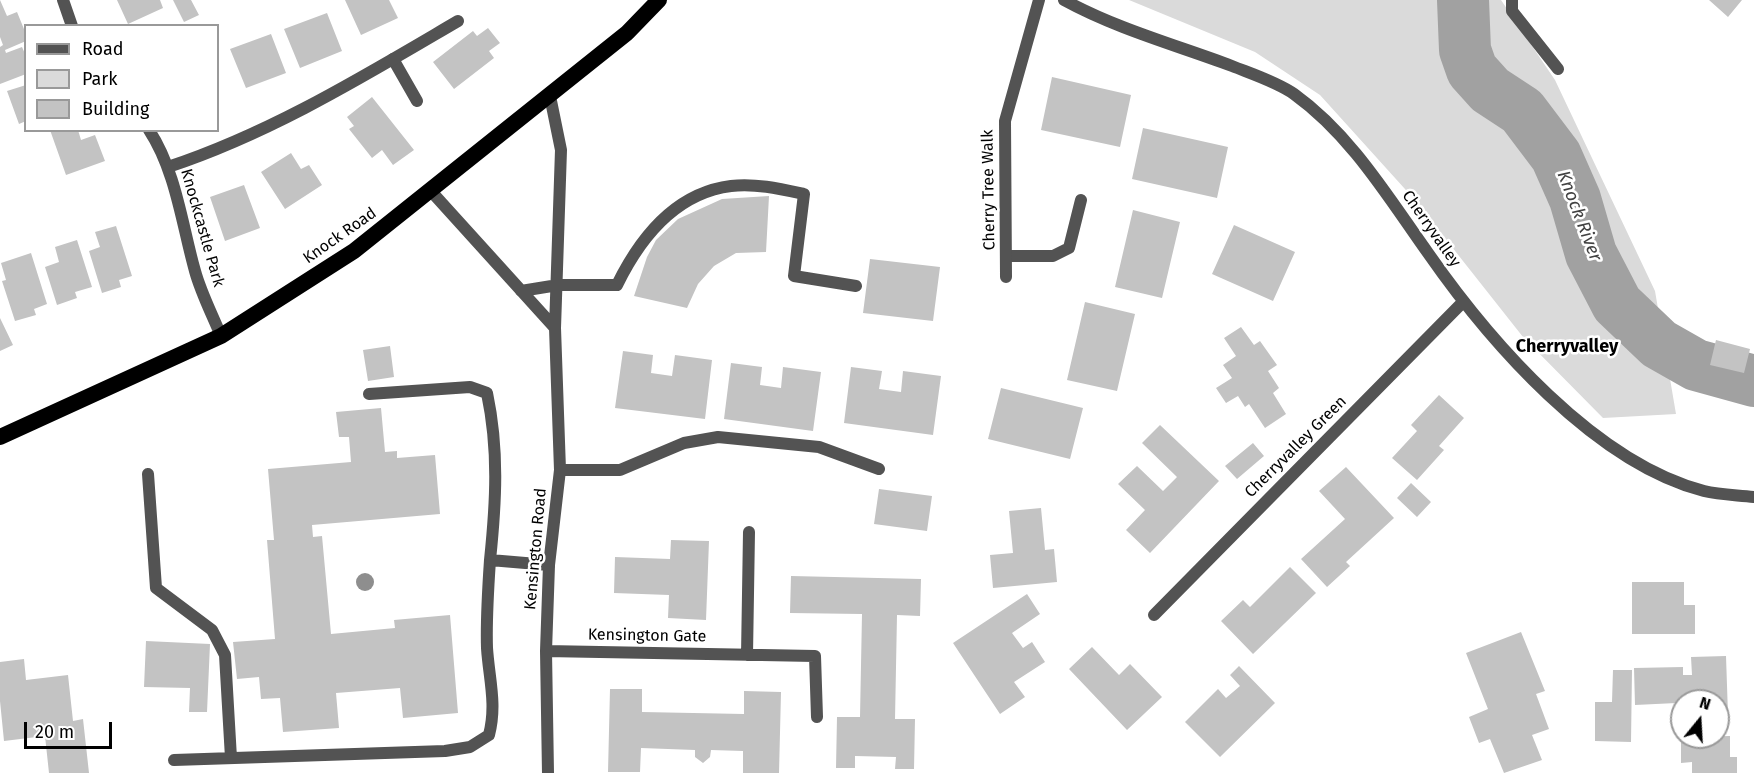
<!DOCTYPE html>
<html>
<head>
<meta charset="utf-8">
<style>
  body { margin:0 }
  #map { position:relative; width:1754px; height:773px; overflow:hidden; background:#fff; font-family:"Fira Sans",sans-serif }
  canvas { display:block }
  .legend { position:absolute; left:24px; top:24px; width:195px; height:108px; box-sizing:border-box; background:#fff; border:2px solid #999; margin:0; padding:8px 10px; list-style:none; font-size:18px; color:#000 }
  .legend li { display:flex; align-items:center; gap:12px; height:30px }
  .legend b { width:30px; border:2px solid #999 }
  .north { position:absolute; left:1670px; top:689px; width:60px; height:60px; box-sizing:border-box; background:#fff; border:2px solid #999; border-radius:50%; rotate:18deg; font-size:16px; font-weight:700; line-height:24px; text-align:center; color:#000 }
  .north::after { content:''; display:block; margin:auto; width:21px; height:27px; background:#000; clip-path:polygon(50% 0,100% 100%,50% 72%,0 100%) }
  .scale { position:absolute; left:24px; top:722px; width:88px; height:27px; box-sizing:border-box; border:3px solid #000; border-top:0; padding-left:8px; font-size:18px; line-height:21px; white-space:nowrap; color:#000; -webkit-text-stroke:4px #fff; paint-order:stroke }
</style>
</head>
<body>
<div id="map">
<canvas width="1754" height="773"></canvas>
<ul class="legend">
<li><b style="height:8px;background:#535353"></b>Road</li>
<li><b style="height:16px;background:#dadada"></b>Park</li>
<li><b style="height:16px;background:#c3c3c3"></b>Building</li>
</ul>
<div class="north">N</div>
<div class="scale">20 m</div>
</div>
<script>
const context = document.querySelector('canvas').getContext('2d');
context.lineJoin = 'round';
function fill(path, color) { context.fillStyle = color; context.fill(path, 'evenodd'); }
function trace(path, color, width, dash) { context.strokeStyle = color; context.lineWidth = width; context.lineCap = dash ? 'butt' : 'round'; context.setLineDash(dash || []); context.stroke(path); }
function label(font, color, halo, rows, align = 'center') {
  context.font = font + ' "Fira Sans",sans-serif'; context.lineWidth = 5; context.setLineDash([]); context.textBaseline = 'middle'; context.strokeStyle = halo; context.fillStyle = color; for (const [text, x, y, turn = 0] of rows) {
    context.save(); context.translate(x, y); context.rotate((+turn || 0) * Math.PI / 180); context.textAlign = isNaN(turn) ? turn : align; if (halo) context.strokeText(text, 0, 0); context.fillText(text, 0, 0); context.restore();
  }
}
const green = new Path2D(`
  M1129,0h372l54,80 100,211 21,123 -73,4 -80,-81 -109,-138 -94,-104 -65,-43z`);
const river = new Path2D(`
  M1463,0l2,50 7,20 18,20 32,21 34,45 19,43 16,55 26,50 42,40 37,21 58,16`);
const building = new Path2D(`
  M0,0l7,16 10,-4 9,22v7l-21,9 1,3 16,-6 4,9v18l-26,10v-37l3,-2 -3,-8z
  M117,0h43l3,8 -35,16z
  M173,0h18l8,15 -15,7z
  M345,0h44l9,18 -37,17z
  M1709,0h33l-14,17z
  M327,13l15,38 -42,17 -16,-39z
  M488,28l12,15 -11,8 5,7 -40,31 -21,-27 40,-31 4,5z
  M271,34l15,39 -40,15 -16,-39z
  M1052,77l79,18 -11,52 -79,-17z
  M26,85v36l-7,3 -12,-33z
  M372,97l42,53 -21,15 -11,-15 -10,8 -23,-29 5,-3 -7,-9z
  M1143,128l85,19 -11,51 -85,-19z
  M50,130h28l3,10 14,-5 10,26 -39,14z
  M291,153l10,16 8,-4 13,20 -37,24 -24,-37z
  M244,185l16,43 -35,13 -15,-44z
  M769,196l-3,56 -30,1 -22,13 -16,18 -11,24 -53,-12 13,-39 9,-17 22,-21 44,-20z
  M1133,210l47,12 -18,76 -47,-11z
  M1234,225l61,27 -22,49 -61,-27z
  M116,226l16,50 -13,4 2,7 -19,6 -13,-42 11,-4 -5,-15z
  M77,240l15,47 -17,5 2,6 -20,7 -12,-38 14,-5 -4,-15z
  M31,253l16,51 -13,5 2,6 -21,6 -13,-40 4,-1 -5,-17z
  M870,259l70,8 -7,54 -70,-8z
  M1085,302l50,12 -18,77 -50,-11z
  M0,318l13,27 -13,6z
  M1241,327l13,18 6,-4 17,24 -9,6 11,17 -6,5 13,21 -21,14 -16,-24 -4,3 -7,-11 -12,7 -10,-15 16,-10 -9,-13 13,-9 -12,-18z
  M1716,340l34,9 -6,24 -34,-8z
  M390,346l4,31 -26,4 -5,-31z
  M623,351l30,4 -2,18 21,3 3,-21 37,5 -7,59 -90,-11z
  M731,363l31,4 -2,18 21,3 2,-21 38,5 -8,59 -89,-12z
  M851,367l31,4 -3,18 22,3 2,-21 38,5 -8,59 -89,-12z
  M1001,388l82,20 -13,51 -82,-20z
  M1439,395l25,23 -25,28 5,4 -27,30 -25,-22 25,-27 -6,-6z
  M381,408l4,44 12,-1v7l38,-3 5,59 -128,11 1,12 9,-1 9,98 64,-6 -1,-8 56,-5 8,98 -55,5 -3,-30 -64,5 3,35 -56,4 -3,-34 -19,1 -2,-22 -22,2 -4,-37 42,-3 -8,-99h7l-6,-71 83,-7 -2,-25h-10l-3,-25z
  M1160,425l59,56 -69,72 -24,-23 19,-20 -27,-26 19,-18 26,25 14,-14 -35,-34z
  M1253,443l11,13 -27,23 -12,-13z
  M1346,467l48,51 -48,44 4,4 -23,21 -26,-28 44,-40 -26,-28z
  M1411,483l20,19 -14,15 -20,-19z
  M879,489l53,7 -5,35 -53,-7z
  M1041,508l4,42 9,-1 3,33 -64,6 -3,-33 23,-2 -4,-42z
  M671,540l38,1 -3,79 -38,-2 1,-23 -55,-2 1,-36 55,2z
  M1290,567l26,26 -63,61 -32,-33 22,-21 7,7z
  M791,576l130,3 -1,37 -23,-1 -2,104h20l-1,50h-19l1,-12 -41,-1v12h-19l1,-51h23l2,-103 -72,-1z
  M1632,582h52v23h11v29h-63z
  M1027,594l13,20 -28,19 11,15 9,-6 13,20 -31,20 11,15 -25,17 -47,-71z
  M1521,632l24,59 -9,3 13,35 -17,6 10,25 -38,13 -14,-34 -11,4 -10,-26 19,-8 -22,-56z
  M146,641l64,3 -3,68h-18l1,-24 -46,-1z
  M1092,647l27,28 11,-11 32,33 -35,33 -58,-61z
  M1726,656l2,59h-10v-14l-83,4 -1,-37 49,-1v8h9l-1,-18z
  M24,659l2,21 42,-5 5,46 10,-2 6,54h-40l-4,-37 -41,5 -4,-40v-39z
  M1239,666l36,37 -55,54 -35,-35 33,-33 8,9 14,-12 -10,-11z
  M1613,670h19l-1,72 -36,-1v-39h17z
  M610,689h32v23l102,2v-23l37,1 -2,81h-36v-22l-32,-1 -1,7 -7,6 -8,-6v-7l-54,-2 -1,24h-32z
  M1730,736v21h7v16h-45v-11l-11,1v-26z`);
const service = new Path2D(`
  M1512,0v11l46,58
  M393,59l24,42
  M1006,256h47l16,-8 12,-48
  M369,394l101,-7 17,6c12,57 9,109 3,167
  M148,474l8,114 56,42 13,25 6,103
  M174,760l271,-9 25,-4 19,-12c8,-31 0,-56 -2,-87 -1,-29 1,-58 3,-88l59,5`);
const minor = new Path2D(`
  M63,0l9,26
  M1064,0c53,29 112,45 168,66 20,8 45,16 62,28 57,41 94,103 134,159 62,89 167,210 276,238 16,4 34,4 50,6
  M149,130c27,41 33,95 46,141 6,22 17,43 26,65
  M168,167c103,-34 196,-91 290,-146
  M430,190l125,138
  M1006,277l-1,-156 34,-121
  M521,291l37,-6h59c23,-47 58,-92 114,-99 24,-3 50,3 73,8l-10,82 62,10
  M560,470h60l64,-27 34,-6 101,10 60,22
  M1154,615l308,-312
  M546,651l269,5 2,61
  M747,655l2,-123
  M548,773l-2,-122 3,-86 11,-95 -5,-142 6,-178 -11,-54`);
const trunk = new Path2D(`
  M0,437l221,-101 133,-85 273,-218 32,-33`);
const trees = [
  [365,582]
];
const streetNames = [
  ["Cherry Tree Walk",989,190,-91],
  ["Knockcastle Park",202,228,74],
  ["Cherryvalley",1431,229,55],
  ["Knock Road",340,236,-35],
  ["Cherryvalley Green",1296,447,-45],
  ["Kensington Road",536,549,-85],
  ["Kensington Gate",647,636,1]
];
const waterNames = [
  ["Knock River",1579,216,69]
];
const neighbourhoodNames = [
  ["Cherryvalley",1567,347]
];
fill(green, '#dadada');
trace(river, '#a1a1a1', 52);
fill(building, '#c3c3c3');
trace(service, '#535353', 12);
trace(minor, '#535353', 12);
trace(trunk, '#000', 16);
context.fillStyle = '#8e8e8e';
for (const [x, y] of trees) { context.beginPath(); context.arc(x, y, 9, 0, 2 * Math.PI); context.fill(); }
label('16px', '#000', '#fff', streetNames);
label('italic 18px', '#424242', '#fff', waterNames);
label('bold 18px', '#000', '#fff', neighbourhoodNames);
</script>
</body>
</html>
